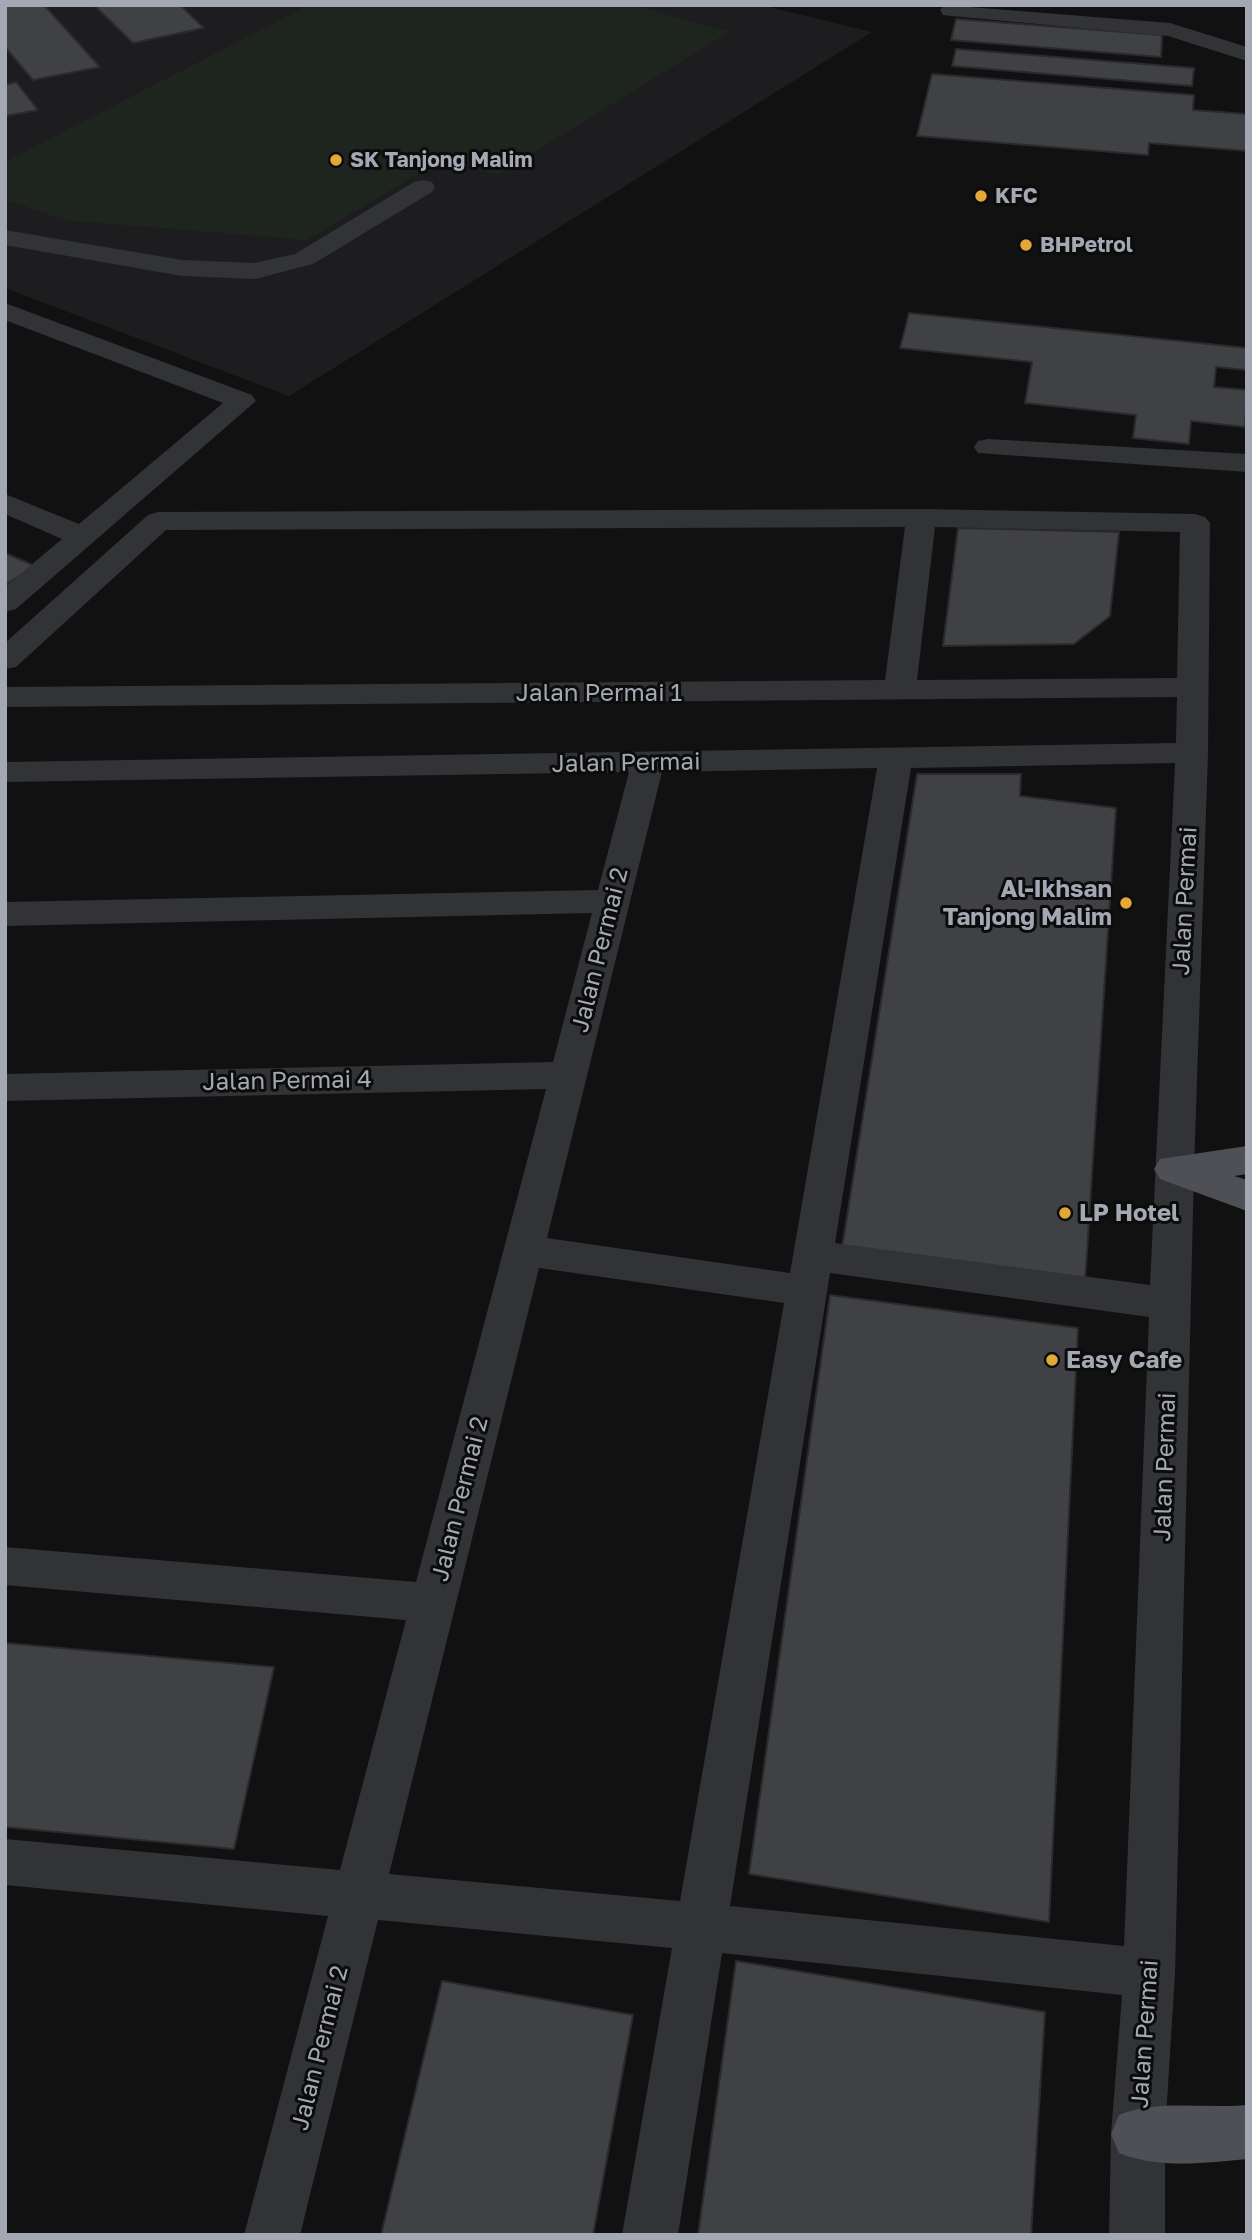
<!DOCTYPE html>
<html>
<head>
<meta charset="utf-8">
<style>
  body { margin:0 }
  #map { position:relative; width:1252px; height:2240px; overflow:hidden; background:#111112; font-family:"Golos Text",sans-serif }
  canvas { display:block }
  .frame { position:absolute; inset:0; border:7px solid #a3a8b2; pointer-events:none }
</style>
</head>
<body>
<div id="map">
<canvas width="1252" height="2240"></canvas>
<div class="frame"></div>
</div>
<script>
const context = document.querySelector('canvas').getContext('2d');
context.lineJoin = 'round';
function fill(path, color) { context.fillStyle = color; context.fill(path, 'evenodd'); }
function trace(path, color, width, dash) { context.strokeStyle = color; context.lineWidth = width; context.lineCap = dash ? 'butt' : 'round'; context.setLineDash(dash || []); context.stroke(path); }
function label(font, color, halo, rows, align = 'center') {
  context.font = font + ' "Golos Text",sans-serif'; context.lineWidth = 6; context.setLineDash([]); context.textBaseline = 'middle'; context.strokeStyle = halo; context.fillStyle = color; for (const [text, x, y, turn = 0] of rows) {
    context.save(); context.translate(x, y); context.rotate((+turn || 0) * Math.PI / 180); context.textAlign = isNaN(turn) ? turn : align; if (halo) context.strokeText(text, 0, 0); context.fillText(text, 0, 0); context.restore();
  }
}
const built = new Path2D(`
  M5,5h756l111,27 -583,364 -284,-108z`);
const green = new Path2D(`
  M309,5h324l96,27 -232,143 -54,-16 -136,81 -244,-20 -58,-21v-37z`);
const building = new Path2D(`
  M5,5h39l56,62 -67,13 -28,-33z
  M94,5h86l24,23 -71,15z
  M956,19l206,16 -1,22 -210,-17z
  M956,49l238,19 -2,18 -240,-20z
  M932,74l262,21 -1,15 54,4v37l-98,-8 -1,12 -231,-19z
  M16,82l22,28 -33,6v-31z
  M909,313l338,35v22l-31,-3 -2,20 33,3 -2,37 -54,-6 -2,23 -56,-6 3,-23 -111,-12 7,-41 -132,-14z
  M958,528l161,4 -9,84 -36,28 -131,2z
  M5,553l30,13 -30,19z
  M917,774h104l-1,22 96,12 -31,474 -243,-34z
  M830,1295l248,33 -29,594 -300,-48z
  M5,1643l269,24 -40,182 -229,-22z
  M736,1961l309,51 -14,223h-333z
  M442,1981l191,34 -40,220h-212z`);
const minor = new Path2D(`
  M944,5l226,18 77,24v14l-79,-25 -217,-20 -8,-1 -3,-5z
  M423,180l9,2 3,5 -3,5 -119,72 -58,15 -73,-3 -177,-31v-15l177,30 73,3 40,-9 119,-72z
  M5,303l247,92 4,6 -240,208 -11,3v-25l57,-48 -57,-25v-20l74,30 144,-121 -218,-83z
  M988,439l259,15v18l-269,-19 -4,-6 4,-6z
  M921,509l274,5 10,3 5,6 -2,230 -14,416 -19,804 -10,161v101h-56l2,-101 11,-139 -400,-42 -44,282h-56l50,-287 -294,-28 -78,315h-56l84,-319 -323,-31v-46l335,31 66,-250 -401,-35v-38l411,35 130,-493 -541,12v-27l548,-12 39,-149 -587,13v-24l593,-12 31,-118 -624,10v-20l1171,-19 1,-46 -1172,10v-20l880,-7 20,-153 -739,3 -150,137 -11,2v-26l143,-128 10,-3zM935,527l245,5 -3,146 -260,2zM1175,763l-25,522 -315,-42 76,-475zM877,768l-87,505 -243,-35 115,-466zM539,1268l245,35 -104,598 -291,-27zM830,1273l319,44 -25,629 -394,-40z`);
const major = new Path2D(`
  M1247,1146v28l-13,2 13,4v31l-87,-32 -6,-10 6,-10z
  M1247,2105v54c-40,4 -90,10 -128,-6l-8,-19 8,-19c38,-16 86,-6 128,-10z`);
const markers = [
  [336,160,7,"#e2a939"],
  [981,196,7,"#e2a939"],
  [1026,245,7,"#e2a939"],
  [1126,903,7,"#e2a939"],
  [1065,1213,7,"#e2a939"],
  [1052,1360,7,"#e2a939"]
];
const farPoinames = [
  ["SK Tanjong Malim",350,160],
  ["KFC",995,196],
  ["BHPetrol",1040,245]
];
const streetNames = [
  ["Jalan Permai 1",599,693],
  ["Jalan Permai",626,763,-1],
  ["Jalan Permai",1185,901,-87],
  ["Jalan Permai 2",600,950,-76],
  ["Jalan Permai 4",287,1081,-1],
  ["Jalan Permai",1165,1467,-88],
  ["Jalan Permai 2",460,1499,-76],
  ["Jalan Permai",1145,2034,-86],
  ["Jalan Permai 2",320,2048,-76]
];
const poiNames = [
  ["Al-Ikhsan",1112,889,"right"],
  ["Tanjong Malim",1112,917,"right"],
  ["LP Hotel",1079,1213],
  ["Easy Cafe",1066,1360]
];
fill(built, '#1d1d1f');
fill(green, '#1e251e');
fill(building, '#404145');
trace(building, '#2b2b2e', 2);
fill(minor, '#323337');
fill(major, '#4f5056');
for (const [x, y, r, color] of markers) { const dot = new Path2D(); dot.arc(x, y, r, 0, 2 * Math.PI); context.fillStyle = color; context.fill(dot); trace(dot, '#0c0c0d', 2.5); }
label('bold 21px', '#a3a8b2', '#0c0c0d', farPoinames, 'left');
label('24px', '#a3a8b2', '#0c0c0d', streetNames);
label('bold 24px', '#a3a8b2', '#0c0c0d', poiNames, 'left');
</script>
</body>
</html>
